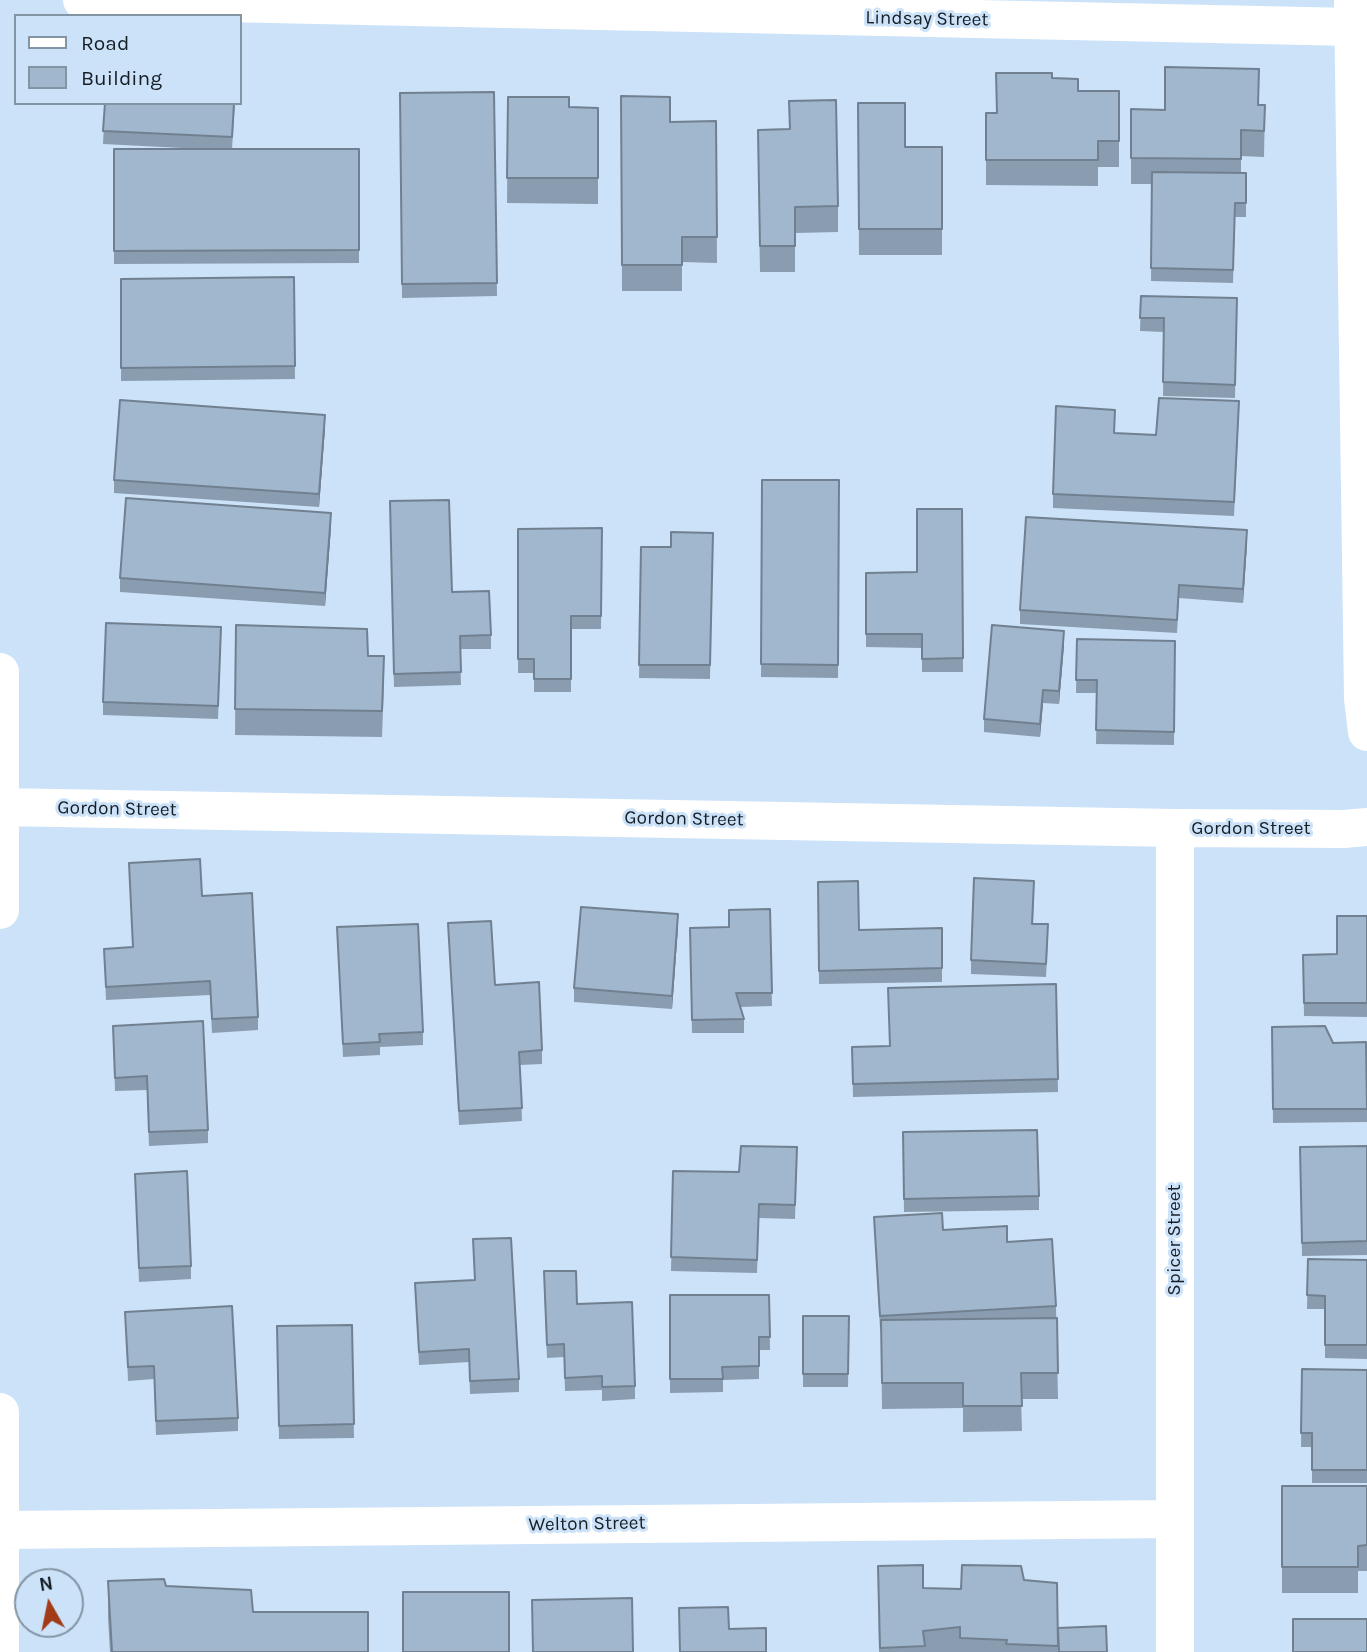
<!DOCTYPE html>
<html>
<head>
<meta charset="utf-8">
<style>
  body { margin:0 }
  #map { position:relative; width:1367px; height:1652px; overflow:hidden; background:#cbe2f8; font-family:Karla,sans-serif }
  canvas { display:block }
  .legend { position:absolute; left:14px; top:14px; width:228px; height:91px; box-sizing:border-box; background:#cbe2f8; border:2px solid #8394a4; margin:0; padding:9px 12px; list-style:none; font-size:21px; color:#161e26 }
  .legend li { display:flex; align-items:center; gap:14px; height:35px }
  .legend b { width:35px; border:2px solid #8394a4 }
  .north { position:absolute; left:14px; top:1568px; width:70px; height:70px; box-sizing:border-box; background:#cbe2f8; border:2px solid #8394a4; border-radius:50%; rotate:351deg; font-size:19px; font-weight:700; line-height:28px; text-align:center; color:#161e26 }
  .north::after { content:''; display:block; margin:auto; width:24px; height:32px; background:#a23c18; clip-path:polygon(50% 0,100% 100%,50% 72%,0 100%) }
</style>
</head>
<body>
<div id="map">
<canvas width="1367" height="1652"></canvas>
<ul class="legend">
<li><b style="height:9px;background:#fff"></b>Road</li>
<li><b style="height:19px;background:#a1b7cd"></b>Building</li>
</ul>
<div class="north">N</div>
</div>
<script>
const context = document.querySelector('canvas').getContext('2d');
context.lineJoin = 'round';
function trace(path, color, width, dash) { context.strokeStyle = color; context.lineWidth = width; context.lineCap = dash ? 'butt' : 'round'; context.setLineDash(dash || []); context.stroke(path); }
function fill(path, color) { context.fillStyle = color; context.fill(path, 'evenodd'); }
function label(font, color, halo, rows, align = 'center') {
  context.font = font + ' Karla,sans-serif'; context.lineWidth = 6; context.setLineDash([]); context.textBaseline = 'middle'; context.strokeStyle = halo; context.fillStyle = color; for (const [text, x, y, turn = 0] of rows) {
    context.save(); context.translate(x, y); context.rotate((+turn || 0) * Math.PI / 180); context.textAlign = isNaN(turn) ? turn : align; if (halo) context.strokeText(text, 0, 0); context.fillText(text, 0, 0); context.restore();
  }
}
const minor = new Path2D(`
  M82,0l1271,27
  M1353,2l10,696 4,34
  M0,672v238
  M1,807l1174,21 169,1 23,-2
  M0,1412v240
  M1,1530l1173,-11
  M1175,1652v-824`);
const wall = new Path2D(`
  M1052,78l26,13h41v76h-21v19l-112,-1v-72h11z
  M494,92l3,204 -95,2 -2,-205z
  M621,96l49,26 46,-1 1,142 -35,-1v29h-60z
  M508,97l61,10 29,1v96l-91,-1z
  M789,101l49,105v26l-43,1v39h-35l-2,-116 31,-27z
  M105,103h130l-3,46h127v114l-245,1v-115h88l-99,-5z
  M858,103l47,44h37v108h-83z
  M1265,105l-1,52 -23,-1v17h5v44h-11l-2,66 -82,-2 1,-97h-21v-75l34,1z
  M294,277l1,102 -174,2v-102z
  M1141,296l96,2 -2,100 -72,-2 1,-64 -24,-1z
  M1239,414l-5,102 -181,-8v-14l62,-61 41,2z
  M325,428l-6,79 -205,-14v-13z
  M762,480h77l-1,198 -77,-1z
  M390,501l62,91 39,43v14h-31l1,36 -67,2z
  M962,509l1,163h-41v-24l-56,-1v-74l51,-1z
  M331,527l-6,79 -205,-14v-14z
  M602,528l-1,101h-30v63h-37v-19h-16v-144z
  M713,533l-3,146 -71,-1 2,-131h30z
  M1247,543l-4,60 -64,-5 -2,35 -157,-9v-14z
  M236,625l132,31 16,26 -2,55 -147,-2z
  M1077,639l98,2 -1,104 -78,-1 1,-51h-21z
  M221,640l-3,79 -115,-4v-13z
  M1064,645l-5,59 -16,-1 -3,34 -56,-5v-13z
  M129,863l73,33 56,121v13l-46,3 -2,-38 -104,5 -2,-51 29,-2z
  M818,882l41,48 83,-2v54l-123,2z
  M1034,894l-1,30 15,14 -2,39 -75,-3v-14z
  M770,909l2,97 -32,1 4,12v14h-52l-2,-105 39,-1z
  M1367,916v101l-63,-1 -1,-61 34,-1z
  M448,923l94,127v14l-22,1 2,56 -63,4z
  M337,927l86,105v13l-43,2v8l-37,2z
  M678,927l-6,82 -98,-7v-14z
  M1056,984l2,108 -205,5 -1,-50 37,-1z
  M113,1026l95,104v13l-59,3 -2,-56 -32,1z
  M1272,1027l61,16 34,16v63l-94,1z
  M903,1132l136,64v14l-135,2z
  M1367,1146v109l-65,1 -2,-109z
  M797,1147l-2,72 -36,-1 -2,55 -86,-2 2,-100 66,1z
  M135,1174l56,92v13l-52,3z
  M874,1217l133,25 49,64 2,93h-37l1,32 -59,1v-24l-81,1 -1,-80h-1z
  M473,1239l46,140v13l-49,2 -1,-32 -50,3 -4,-82 60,-3z
  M1308,1259l59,1v99l-42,-1v-49h-18z
  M544,1285l33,19 58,82v13l-33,2v-11l-37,1 -1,-34 -17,1z
  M670,1295h99l1,55h-11v29l-36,1v12l-53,1z
  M125,1312l113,106v13l-82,4 -2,-56 -26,2z
  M803,1316h46l-1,71h-45z
  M352,1325l2,113 -75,1 -2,-113z
  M1302,1369l65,1v113h-55v-36h-11z
  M1282,1486h85v85h-9v22h-76z
  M878,1566l45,22 38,1 63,-9 33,3 1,69h-179z
  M108,1581l58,5 87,26 115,40h-258l-2,-34z`);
const shadedWall = new Path2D(`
  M325,415v13l-6,79v-13z
  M331,513v14l-6,79v-13z
  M1247,530v13l-4,60v-14z
  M1064,631v14l-5,59v-13z
  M1043,690v13l-3,34v-13z
  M678,914v13l-6,82v-13z`);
const building = new Path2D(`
  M1165,67l94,2 -1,36h7l-1,26 -23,-1v29l-110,-1v-49l34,1z
  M996,73h56v5l26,1v12h41v50h-21v19h-112v-47h11z
  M494,92l3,191 -95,1 -2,-191z
  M621,96l49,1v25l46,-1 1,116h-35v28h-60z
  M508,97h61v10l29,1v70h-91z
  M836,100l2,106 -43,1v39h-35l-2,-116 32,-1 -1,-28z
  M105,103h129l-2,34 -129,-6z
  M858,103h47v44h37v82h-83z
  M114,149h245v101l-245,1z
  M1152,172l94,1v30h-11l-2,67 -82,-2z
  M294,277l1,89 -174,2v-89z
  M1141,296l96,2 -2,87 -72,-3 1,-64h-24z
  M1159,398l80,3 -5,101 -181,-8 3,-88 59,4 -1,23 42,2z
  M120,400l205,15 -6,79 -205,-14z
  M762,480h77l-1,185 -77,-1z
  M126,498l205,15 -6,80 -205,-15z
  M449,500l3,92 37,-1 2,44 -31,1 1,36 -67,2 -4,-173z
  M917,509h45l1,149 -41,1v-25h-56v-61l51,-1z
  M1026,517l221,13 -4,59 -64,-4 -2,35 -157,-10z
  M602,528l-1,88h-30v63h-37v-20h-16v-130z
  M671,532l42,1 -3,132h-71l2,-118h30z
  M106,623l115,4 -3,79 -115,-4z
  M236,625l131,4 1,27h16l-2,55 -147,-2z
  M992,625l72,6 -5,60 -16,-1 -3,34 -56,-5z
  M1077,639l98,2 -1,91 -78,-2 1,-50h-21z
  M200,859l2,37 50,-3 6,124 -46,2 -2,-38 -104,6 -2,-38 29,-2 -4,-84z
  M974,878l60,3 -2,43h16l-2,40 -75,-4z
  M858,881l1,49 83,-2v40l-123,3 -1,-89z
  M581,907l97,7 -6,82 -98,-8z
  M770,909l2,84h-36l8,26 -52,1 -2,-92 39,-1v-17z
  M1337,916h30v87h-63l-1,-48 34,-1z
  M491,921l4,64 44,-3 3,68 -23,2 3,56 -63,3 -11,-188z
  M418,924l5,108 -44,2 1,8 -37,2 -6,-117z
  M1056,984l2,95 -205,5 -1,-37 38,-1 -2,-58z
  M203,1021l5,109 -59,2 -2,-56 -32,2 -2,-52z
  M1325,1026l8,17 33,-1 1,67h-94l-1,-82z
  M1037,1130l2,66 -135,3 -1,-67z
  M741,1146l56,1 -2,58 -36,-1 -2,56 -86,-3 2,-86 66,1z
  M1367,1146v95l-65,2 -2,-96z
  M187,1171l4,95 -52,2 -4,-94z
  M942,1213l1,17 64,-4v16l45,-3 4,67 -176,10 -6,-99z
  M511,1238l8,141 -49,2 -1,-32 -50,3 -4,-69 60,-3 -2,-41z
  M1308,1259l59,1v85h-42v-49l-18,-1z
  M544,1271h32l1,33 55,-2 3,84 -33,1v-11l-37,2 -1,-34 -17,1z
  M670,1295h99l1,42h-11v29l-37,1 1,12h-53z
  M232,1306l6,112 -82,3 -2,-55 -26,1 -3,-55z
  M803,1316h46l-1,58h-45z
  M1057,1318l1,55h-37l1,33h-59v-23h-81l-1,-63z
  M352,1325l2,99 -75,2 -2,-100z
  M1302,1369l65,1v100h-55v-37h-11z
  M1282,1486h85v59l-9,1v21h-76z
  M923,1565v23l38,1 1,-24 59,1 3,14 33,3 1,63 -52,-2 1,-4 -47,-2v-11l-37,4 2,15 -45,2 -2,-82z
  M164,1579l2,7 85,4 2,22h115v40h-256l-4,-71z
  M403,1592h106v60h-106z
  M632,1598l1,54h-100l-1,-52z
  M728,1607l1,22 37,-1v24h-86l-1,-44z
  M1293,1619h74v33h-74z
  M1106,1626l1,26h-48l-1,-24z`);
const streetNames = [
  ["Lindsay Street",927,19,1],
  ["Gordon Street",117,809,1],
  ["Gordon Street",684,819,1],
  ["Gordon Street",1251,829],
  ["Spicer Street",1175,1240,-90],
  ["Welton Street",587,1524,-1]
];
trace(minor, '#fff', 38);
fill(wall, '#8a9db0');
fill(shadedWall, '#718090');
fill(building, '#a1b7cd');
trace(building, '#718090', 2);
label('19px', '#161e26', '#cbe2f8', streetNames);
</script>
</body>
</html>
